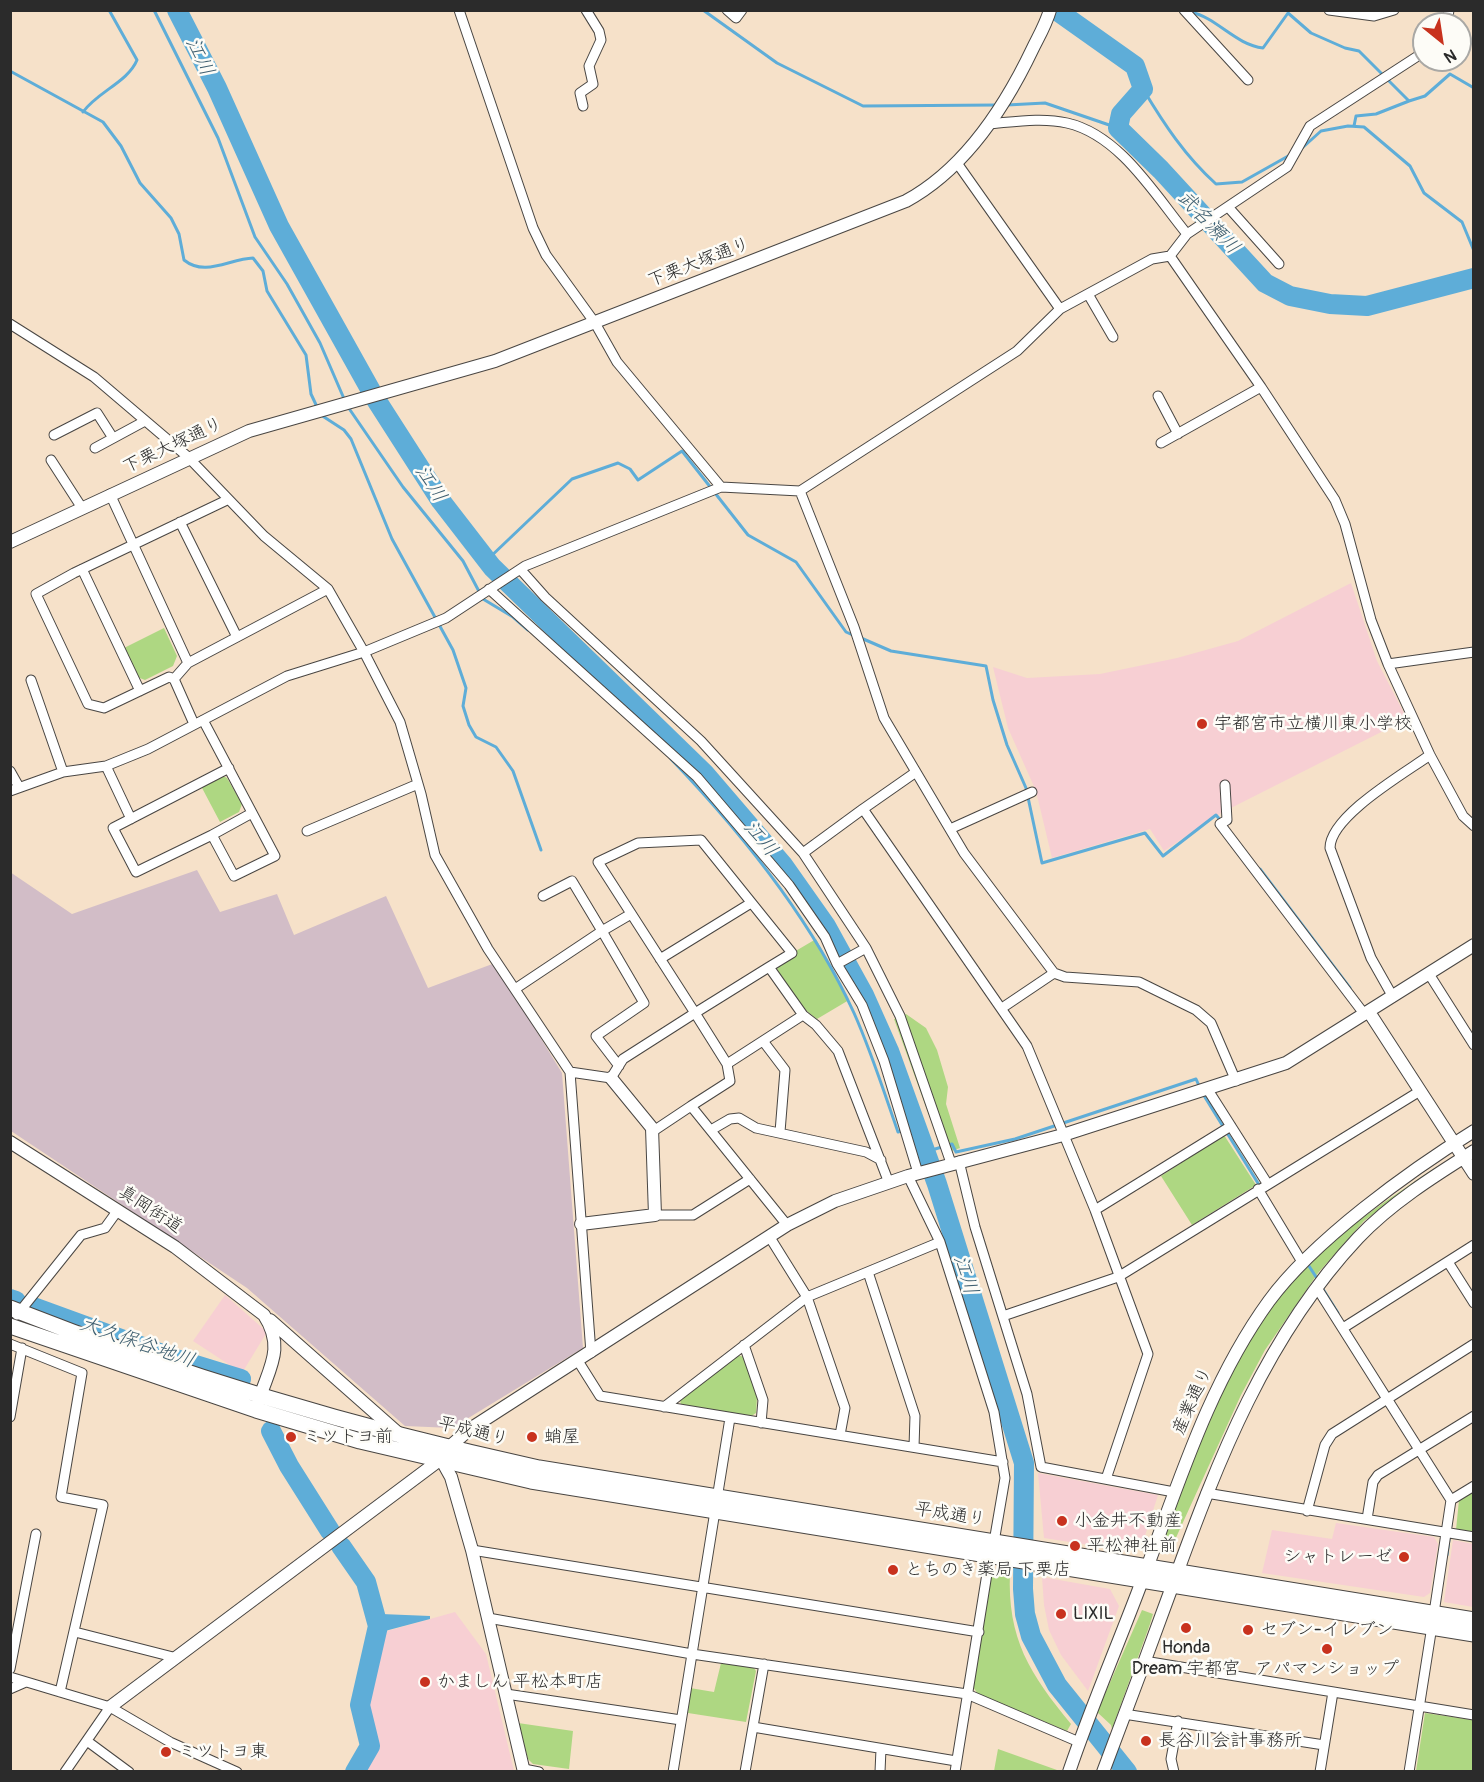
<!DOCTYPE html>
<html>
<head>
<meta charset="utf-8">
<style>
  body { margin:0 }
  #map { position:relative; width:1484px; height:1782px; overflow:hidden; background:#f6e1c9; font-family:Pangolin,sans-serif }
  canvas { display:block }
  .frame { position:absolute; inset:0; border:12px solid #2b2b2b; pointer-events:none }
  .north { position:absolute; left:1412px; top:12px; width:60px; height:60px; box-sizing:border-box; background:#fdfcf7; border:2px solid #a9a8a5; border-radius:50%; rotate:150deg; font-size:16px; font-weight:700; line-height:24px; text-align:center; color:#2b2b2b }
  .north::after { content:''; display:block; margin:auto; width:21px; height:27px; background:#c8321e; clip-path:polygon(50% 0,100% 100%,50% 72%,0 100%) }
</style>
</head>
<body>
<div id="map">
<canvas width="1484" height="1782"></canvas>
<div class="frame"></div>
<div class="north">N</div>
</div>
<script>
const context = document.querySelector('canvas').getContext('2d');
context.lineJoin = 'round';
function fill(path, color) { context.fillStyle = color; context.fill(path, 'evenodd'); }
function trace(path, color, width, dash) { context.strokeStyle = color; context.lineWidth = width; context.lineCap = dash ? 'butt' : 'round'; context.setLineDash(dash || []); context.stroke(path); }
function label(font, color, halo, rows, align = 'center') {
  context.font = font + ' Pangolin,"Klee One",sans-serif'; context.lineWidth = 5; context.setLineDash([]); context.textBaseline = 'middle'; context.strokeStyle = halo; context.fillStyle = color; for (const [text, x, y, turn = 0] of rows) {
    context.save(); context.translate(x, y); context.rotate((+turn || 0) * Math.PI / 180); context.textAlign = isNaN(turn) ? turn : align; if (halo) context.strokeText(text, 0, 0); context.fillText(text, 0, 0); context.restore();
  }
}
const built = new Path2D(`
  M1351,583l26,78 30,58 -186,94 -57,38 -14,-22 -98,29 -16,-67 -28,-63 -15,-61 34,11 73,-4 77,-16 61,-17z
  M225,1295l42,37 -25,41 -49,-32z
  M1038,1473l120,22 -15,47 -16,9 -83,-13z
  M1336,1523l98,14 4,7 -8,49 -6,4 -162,-24 10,-43 60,9z
  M1453,1540l20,4v63l-29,-5z
  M1042,1577l68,12 9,17 -31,85 -27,-36 -12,-25 -5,-25z
  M455,1612l31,42 28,117h-159l15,-26 -10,-38 20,-74z`);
const industrial = new Path2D(`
  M197,870l23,42 57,-18 17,41 92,-39 42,92 67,-25 67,110 21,275 -131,80 -47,-2 -158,-138 -236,-157 -1,-259 62,42z`);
const green = new Path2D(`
  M164,628l13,28 -4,10 -28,14 -8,-3 -13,-29z
  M221,775l6,3 15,26 -3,8 -19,10 -19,-36z
  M816,939l33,61 -32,19c-16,-12 -42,-35 -40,-57z
  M906,1014l20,14 11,22 11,37 -2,17 14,44 -17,6 -49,-135z
  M1224,1135l32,50 -64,40 -31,-49z
  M1439,1165l-75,56 -46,52 -53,77 -24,45 -67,147 -11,-4 2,-12c31,-76 58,-155 106,-222 41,-56 112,-101 168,-139z
  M736,1355l9,2 12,40 -1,16 -6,4 -69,-10 -1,-9z
  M1473,1491v42l-17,-3 3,-30z
  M997,1570l13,2c-3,67 20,102 61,152l-4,7 -89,-37 -5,-7 18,-113z
  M1142,1610l11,4 -3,10 -38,105 -1,-4 -14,-13z
  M722,1659l29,5 5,7 -10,51 -58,-9 2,-25 24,4z
  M1425,1713l48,7v51h-57z
  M518,1723l55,8 -4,38 -36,-5 -5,-5z
  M998,1749l59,21 -1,1h-62z`);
const water = new Path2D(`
  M381,1614l49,2v3l-45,12z`);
const stream = new Path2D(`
  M154,10l64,128 37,99 32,47 33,59 25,58
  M703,10l74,53 86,43 134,-1
  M1191,12c26,6 45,33 72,36l25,-35 23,20 34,15 14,3 50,50 16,-5 25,-22 24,14
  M10,71l93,51 18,24 19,37 31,35 8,16 5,26c21,17 45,-1 69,-2l10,13 4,20 39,64 5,39 7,15
  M1143,89c21,35 42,67 73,95l26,-2 48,-27
  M1007,105l38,-2 73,25
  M83,112c14,-20 45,-30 54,-52l-28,-50
  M1354,126l2,-10 20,-2 33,-13
  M1301,149l20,-18 27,-5 16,1 46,39 14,27 38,29 12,29
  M348,407l55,80 60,74 20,38 30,18 15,13
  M321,415l23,15 7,9 41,100 61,111 13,38 -3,18 6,19 7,12 20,10 17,24 28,79
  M487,560l85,-81 46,-16 12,6 8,11 44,-29 66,84 48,27 50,70 9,4
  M861,638l30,13 95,15 7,34 14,45 19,43 16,75 103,-30 18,23 53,-41 6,7
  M671,759c71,74 140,160 183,254 17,38 30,79 44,119l18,-6
  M1260,869l90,119
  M1203,1094l58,94
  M925,1152l27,-8 4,8 59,-13 181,-60 4,9
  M1307,1263l11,17
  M1321,1286l17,27
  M1447,1555l7,-55
  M373,1610l8,4`);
const river = new Path2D(`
  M177,10l40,78 62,138 96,172 66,103 51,66 213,207 78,91 43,61 38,69 25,56 48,133 87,279 -1,126 2,25 6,22 26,49 70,87
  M1056,10l79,56 8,23 -22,25 -3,14 43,42 104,113 25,13 40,8 37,2 107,-28
  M10,1299l6,2
  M33,1307l140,51 68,21
  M271,1431l18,35 41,65
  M341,1546l25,36 12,44 -18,79 10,41 -15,26`);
const minor = new Path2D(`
  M459,10l74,218 13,27 49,68 22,39 104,125 79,4 54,136 30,91 80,135 90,120 11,4 74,5 57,28 15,13 25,58
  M727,10l9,8 6,-8
  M1184,10l64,70
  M1329,10l45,6 20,-6
  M1447,24l2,-14
  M1424,52l-114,74 -23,41 -100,67 -17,22 91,131 74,113 10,24 26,96 17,44 42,91 33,61 11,10
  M583,106l-3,-13 13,-9 -4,-18 12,-26 -2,-9 -13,-21
  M988,124c25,-2 54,-7 79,-1 53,12 88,72 120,111
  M957,163l103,146
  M1229,208l50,56
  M1088,294l25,43
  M10,324l84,53 94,80 76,79 64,53 36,63 36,70 21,72 14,61 53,94 82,123 21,281
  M1158,396l20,38
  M54,435l43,-22 16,25
  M1161,443l100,-56
  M95,448l50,-27
  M51,460l31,48
  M800,491l217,-140 43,-42 92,-50 18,-3
  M110,494l78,169 -14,16 20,45
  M180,522l57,115
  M82,569l58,122
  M521,570l24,27 156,144 102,112 60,-44
  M489,589l208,188 92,108 36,52 12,27 25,41 22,56 34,112
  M188,663l140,-74
  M1388,664l86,-12
  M174,679l-5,-2 -65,31 -16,-4 -52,-110 38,-21 153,-73
  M31,680l32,92
  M203,720l72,136 -41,20 -22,-41 -76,37 -23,-44 116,-60
  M106,766l25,53
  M10,771l9,16
  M916,772l-53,37 164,237 68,164 53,144 -42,125
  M1225,785l2,35 -7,4 145,191
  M10,791l53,-19 43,-6 42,-17 139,-73 77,-24 82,-34 79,-52 196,-79
  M950,829l82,-37
  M307,831l111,-47
  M212,835l40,-22
  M803,853l63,95 34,68 51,147
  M543,896l29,-15 30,50 29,-17
  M660,959l91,-56
  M837,964l29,-16
  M769,967l-74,46 -97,-151 40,-19 63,-3 91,113 -23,14 34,48 13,10 22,26 51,132
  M1429,974l45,71
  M515,989l87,-58 42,72 -48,33 23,30
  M1393,997l-22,-39 -41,-110c0,-32 75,-75 100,-93
  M1002,1008l52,-35
  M763,1041l22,29 -5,62
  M727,1064l76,-49
  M570,1072l41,6 12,-19 72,-46 32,51 3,17 -39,25 96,119
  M1208,1090l59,93
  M711,1130l19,-11 9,-1 17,10 110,24 15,8
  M652,1132l39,-26
  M959,1161l16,66 52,167 14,73 133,25
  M908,1176l32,66 54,170 11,66 -11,64
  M1258,1189l44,73
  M1095,1210l136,-84
  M655,1215h38l57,-36
  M769,1236l38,61 38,111 -5,27
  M1448,1262l26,41
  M868,1272l47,144 -1,31
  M1317,1288l134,212 -17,113
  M17,1315l64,-80 24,-7 13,-18
  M1003,1316l115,-39 302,-186
  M1343,1328l131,-83
  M10,1344l72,29 -21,124 42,8 -43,187
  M744,1345l19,55 -2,23
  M578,1361l22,35 403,66
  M664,1407l143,-110 133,-55
  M10,1417l12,-69
  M1206,1493l268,44
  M1451,1500l23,-14
  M1307,1511l18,-66 7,-11 142,-90
  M1367,1519l6,-37 5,-7 96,-59
  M472,1550l507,82
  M488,1618l204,36 275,40 112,48
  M75,1632l102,26
  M1144,1661l330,54
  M10,1669l26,-135
  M10,1677l100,30 60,35 67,30
  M10,1689l16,-7
  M506,1694l175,26
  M1124,1714l200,31
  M753,1727l203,34
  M87,1741l42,31
  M524,1769l15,3
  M65,1772l45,-65
  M673,1772l57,-354
  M745,1772l19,-108
  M880,1772l1,-23
  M955,1772l35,-217
  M1174,1772l-3,-13 7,-38
  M1320,1772l13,-80
  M1409,1772l23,-146`);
const tertiary = new Path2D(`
  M10,542l239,-111 246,-70 411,-160c59,-32 99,-94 127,-153 6,-12 13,-24 17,-38
  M1369,1012l105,162
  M10,1142l165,105 89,68c22,34 4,54 -6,88
  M581,1224l74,-9 -3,-87 -41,-50
  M270,1320l128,113
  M441,1459l10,18 21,73 52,222
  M110,1707l331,-248 7,-11 22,-19 317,-204 48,-24 73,-25 155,-41 223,-72 188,-118
  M1069,1772c22,-65 49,-127 73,-191 36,-95 66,-196 127,-280 44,-60 140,-130 205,-170
  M1103,1772c24,-63 47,-125 70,-188 45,-124 93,-248 185,-346 32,-34 76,-62 116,-87`);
const primary = new Path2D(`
  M10,1308c172,68 349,121 529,160l935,152
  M10,1326l246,84 104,31 171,40 943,153`);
const markers = [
  [1202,724,6,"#c8321e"],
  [291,1437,6,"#c8321e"],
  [532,1437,6,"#c8321e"],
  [1062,1521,6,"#c8321e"],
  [1075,1546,6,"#c8321e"],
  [1404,1557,6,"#c8321e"],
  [893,1570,6,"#c8321e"],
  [1061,1614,6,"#c8321e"],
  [1186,1628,6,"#c8321e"],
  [1248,1630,6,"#c8321e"],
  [1327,1649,6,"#c8321e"],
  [425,1682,6,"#c8321e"],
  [1146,1741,6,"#c8321e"],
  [166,1752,6,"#c8321e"]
];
const streetNames = [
  ["下栗大塚通り",699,263,-21],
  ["下栗大塚通り",173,446,-25],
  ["真岡街道",150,1210,33],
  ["産業通り",1193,1401,-66],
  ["平成通り",473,1432,14],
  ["平成通り",950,1515,9]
];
const poiNames = [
  ["宇都宮市立横川東小学校",1214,724],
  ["ミツトヨ前",303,1437],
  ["蛸屋",544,1437],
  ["小金井不動産",1074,1521],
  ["平松神社前",1087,1546],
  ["シャトレーゼ",1392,1557,"right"],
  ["とちのき薬局 下栗店",905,1570],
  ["LIXIL",1073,1614],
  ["セブン-イレブン",1260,1630],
  ["Honda",1186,1648,"center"],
  ["Dream 宇都宮",1186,1669,"center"],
  ["アパマンショップ",1327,1669,"center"],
  ["かましん 平松本町店",437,1682],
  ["長谷川会計事務所",1158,1741],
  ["ミツトヨ東",178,1752]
];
const waterNames = [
  ["江川",199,57,65],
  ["武名瀬川",1208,223,46],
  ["江川",430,484,57],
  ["江川",760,839,50],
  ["江川",965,1275,73],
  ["大久保谷地川",137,1343,19]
];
fill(built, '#f7cfd3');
fill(industrial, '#d2bdc7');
fill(green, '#aed782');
fill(water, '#5eadd8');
trace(stream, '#5eadd8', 3);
trace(river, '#5eadd8', 20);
trace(minor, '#494643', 11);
trace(tertiary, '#494643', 14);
trace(primary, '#494643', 17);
trace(minor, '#fff', 9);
trace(tertiary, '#fff', 12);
trace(primary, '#fff', 15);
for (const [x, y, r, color] of markers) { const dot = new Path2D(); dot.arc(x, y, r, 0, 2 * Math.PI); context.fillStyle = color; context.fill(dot); trace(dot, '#fdfcf7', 2); }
label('18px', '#2b2b2b', '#fdfcf7', streetNames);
label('18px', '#2b2b2b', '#fdfcf7', poiNames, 'left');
label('italic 20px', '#3f5f70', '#fdfcf7', waterNames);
</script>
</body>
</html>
